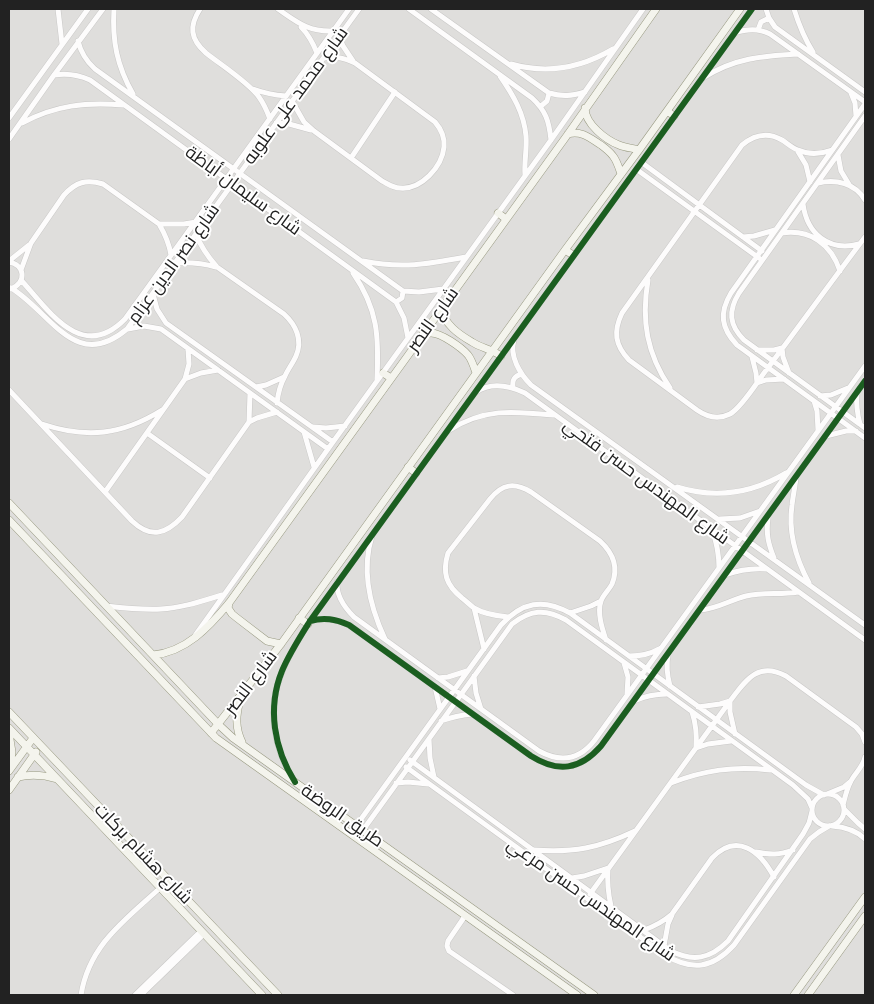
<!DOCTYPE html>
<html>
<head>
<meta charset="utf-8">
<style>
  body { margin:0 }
  #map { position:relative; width:874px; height:1004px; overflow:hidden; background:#f0eeeb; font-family:"Open Sans",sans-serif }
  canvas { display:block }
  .frame { position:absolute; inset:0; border:10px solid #222; pointer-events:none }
</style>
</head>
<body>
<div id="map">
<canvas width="874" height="1004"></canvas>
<div class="frame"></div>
</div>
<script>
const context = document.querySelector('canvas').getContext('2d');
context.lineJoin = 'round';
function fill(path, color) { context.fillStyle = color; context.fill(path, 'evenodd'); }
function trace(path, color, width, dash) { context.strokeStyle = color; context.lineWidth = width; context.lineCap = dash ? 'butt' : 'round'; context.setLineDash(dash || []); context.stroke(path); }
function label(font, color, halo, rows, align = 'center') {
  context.font = font + ' "Open Sans",Cairo,sans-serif'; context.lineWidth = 4; context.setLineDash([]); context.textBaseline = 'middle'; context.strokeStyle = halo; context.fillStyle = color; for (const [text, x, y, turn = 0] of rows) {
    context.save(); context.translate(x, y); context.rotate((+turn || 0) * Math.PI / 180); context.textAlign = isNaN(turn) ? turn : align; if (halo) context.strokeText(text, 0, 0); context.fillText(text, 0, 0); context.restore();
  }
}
const residential = new Path2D(`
  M9,9h856v986h-856z`);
const street = new Path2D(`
  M58,9l4,35
  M114,9c-2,32 3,57 19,85
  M200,9c-11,17 -10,30 6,44 15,12 42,29 53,44 5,7 8,14 11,22
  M278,9c19,13 30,23 55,22
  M409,9l123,89c14,13 17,23 19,42
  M431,9l118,84c14,4 22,3 36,-1
  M766,9l3,9 6,9 90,65
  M794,9c5,16 10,29 19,43
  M301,27c8,8 12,16 16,26
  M758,30l3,-8 8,-4
  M734,33c13,-4 24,-5 36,1l95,68
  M339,36l4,10 10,15
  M78,41c3,12 8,20 17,28l308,222 16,1 24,-3
  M511,64c35,10 70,4 102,-15
  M54,75c13,-2 23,-1 36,5l306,222 8,16 4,20
  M500,76c13,19 24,37 26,60 1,14 -2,26 -1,39
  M703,78c31,-20 59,-22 95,-24
  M253,89c11,4 21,6 33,7
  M851,93l4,10 1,13
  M292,101l12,21 10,9 68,50c6,3 11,7 18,7 21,2 42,-21 44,-41 1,-10 -3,-18 -9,-25l-80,-59c-11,-5 -19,-7 -31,-5
  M865,104l-134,189c-12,20 -10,35 6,52l128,93
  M541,106l6,-5 2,-8
  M865,116l-126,177c-11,18 -10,32 5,47l121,88
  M9,118l79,-109
  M22,123c34,-18 64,-21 101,-18
  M276,123l13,1 22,6
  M9,139l45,-64 49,-66
  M797,150l9,15 4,17
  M832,150c-11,4 -23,5 -34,0 -6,-2 -11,-7 -16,-10 -14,-8 -28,-5 -40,5l-120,168c-9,19 -7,32 7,47l68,50c10,7 21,10 33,4 11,-6 26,-30 34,-41 34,-45 67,-91 101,-136
  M838,155l3,16 9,15
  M351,158l44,-66
  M641,162l121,89
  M636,169l123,89
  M818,183c18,-4 37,0 47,17
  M803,204c4,30 26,48 56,40
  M159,224h25l12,-2
  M782,233c28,-4 49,11 58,38
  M196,234c5,13 12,23 21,33l67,47c12,11 19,26 12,42 -3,7 -8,13 -11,20 -5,9 -7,17 -8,27
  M743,237l11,-1 21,-6
  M9,261l20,-16
  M363,261c39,8 65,3 103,-4
  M9,262c16,3 18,20 2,27
  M173,262l2,1c15,-1 27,0 41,4
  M21,270l10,-27 33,-48c12,-13 22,-16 39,-11l56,40c6,10 10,19 12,31
  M353,273c25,36 26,64 24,106
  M21,280c28,31 61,83 104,39l224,-310
  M648,280c-7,41 -1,74 22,108
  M11,288c40,24 64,85 116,41l232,-320
  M153,294l4,15 9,14 167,119
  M396,302l6,-4 1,-7
  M128,329l16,-3 17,3 167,120
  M514,340c-5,16 6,34 17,45l334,240
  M757,350h17l8,-2 1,9 6,16
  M752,357l4,16 1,10 9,-3 18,-1
  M185,379l16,-6 17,-3
  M256,387l10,-2 18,-8
  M513,388c-1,-8 1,-12 9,-14
  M9,390l123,131c19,18 34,13 50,-4l67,-95 1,-29
  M476,392c15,-10 34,-6 49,1l340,247
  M857,393c-1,11 0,20 3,31
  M820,396l11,-1 17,-7
  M814,401l3,10 1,19
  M249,422l8,-4 20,-6
  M42,424c45,15 80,11 120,-14
  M313,427l13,1 19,-2
  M448,431c35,-23 65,-20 105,-16
  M304,432l10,35
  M147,433l63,45
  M826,436l20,-5h10
  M796,478c-1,9 -3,18 -4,27 -4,27 4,54 17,78
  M677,487c39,12 74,7 109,-14
  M105,492l80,-113 4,-15 -1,-15
  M768,518c-2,16 0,25 6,40
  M720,519l20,-1 20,-7
  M712,530c5,13 7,24 7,38
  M372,536c-11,35 -2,71 13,103
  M725,575c14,-5 26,-7 41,-6
  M337,582c-1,14 7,25 17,35l185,134c22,12 40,9 55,-10l271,-375
  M106,606c18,2 36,4 55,3 21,-1 41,-8 61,-14
  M474,608l10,41
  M700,610c17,-1 30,-10 46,-14 18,-4 35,-1 52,-4
  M570,613l21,-7 10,-5
  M508,617c-11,-1 -24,-3 -34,-9 -4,-3 -8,-7 -12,-10 -16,-13 -20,-25 -14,-45l42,-54c12,-15 24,-17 41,-7l69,49c13,12 19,26 12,43 -3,6 -9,11 -11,17 -4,12 1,27 5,39
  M310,621c14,-4 26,-2 39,4l182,131c27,17 49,14 70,-10l264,-365
  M194,637l139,-195 218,-302 92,-131
  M668,655c-2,11 -1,20 2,31
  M629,656c11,0 20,-1 30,-7
  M624,663l4,14 -1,17
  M474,676l2,17 5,16
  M438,678l10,-1 19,-6
  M435,687l5,22
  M634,701c11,-5 21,-7 33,-7
  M698,707l22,-3 10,-3v11l5,22
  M692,712c4,12 5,23 4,36l12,-4 23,-3
  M441,721c11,-4 20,-6 31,-7
  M429,739l1,19 4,19
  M410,760l261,191c22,11 39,8 57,-10l75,-107 6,-11 3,-12
  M406,767l259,188c27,16 47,14 69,-10l76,-106 9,-7 10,-6
  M293,779c-20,-32 -26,-72 -11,-107 7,-18 18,-35 28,-51l442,-612
  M396,783l12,-1 20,2
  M671,783c34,-13 62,-17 99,-13
  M827,794l17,-7 6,-5
  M812 810a16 16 0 1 1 32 0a16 16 0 1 1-32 0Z
  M843,805c2,-8 4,-17 8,-24 4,-8 12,-14 14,-24
  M844,809l14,14 7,6
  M356,826l145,-201c21,-23 42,-27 69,-12l236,172 18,10
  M832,826c13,1 24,4 33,13
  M363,830l149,-206c18,-14 33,-16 54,-4l227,165 15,14 4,9
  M534,850c39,3 65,-2 101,-19
  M756,852c15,3 23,3 37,-2
  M572,878l12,-2 24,-8c-1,14 0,25 3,38
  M590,894l140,-193c16,-21 28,-40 56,-25l70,51 6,7 3,8
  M465,916l-17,25 -1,5 2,5 64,44
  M644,930c11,-4 19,-8 28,-16l40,-56c25,-26 48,-7 62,19
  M664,946l4,-22 4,-9
  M81,995c8,-50 44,-75 79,-107
  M135,995l66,-64
  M141,995l63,-61`);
const secondary = new Path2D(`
  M585,108c0,16 21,32 34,37 7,3 14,3 20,5
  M667,111l7,5
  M568,134c13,-4 22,4 33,11 4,3 9,7 12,11 4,5 6,12 8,18
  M498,213l8,6
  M565,250l8,5
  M442,308c1,16 18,27 30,34 9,6 20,7 29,14
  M423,334c3,0 5,-1 8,-1 10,0 30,14 37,22 4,5 6,12 8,18
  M383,373l8,5
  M408,467l8,6
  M9,503l210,222 14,13 361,257
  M9,520l207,218 361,257
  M229,603l-1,5 4,6 5,4 30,23 14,3
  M299,618l9,6
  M153,655c33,-3 56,-28 76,-52l339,-469 88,-125
  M240,700c-4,15 -5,28 2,42
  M9,712l269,283
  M9,728l253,267
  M9,733l3,19 -2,15
  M211,733l70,-89 284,-394 74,-100 101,-141
  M9,771l24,-33
  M18,777c14,-3 26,-2 39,2
  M9,790l27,-38
  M794,995l71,-98
  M808,995l57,-79`);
const cycleway = new Path2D(`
  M310,621c14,-4 25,-2 39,4l182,131c27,17 49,14 70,-10l264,-365
  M295,782c-21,-33 -28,-74 -13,-111 7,-17 18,-34 28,-50l442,-612`);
const streetNames = [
  ["شارع محمد على علوبه",296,96,-54],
  ["شارع سليمان أباظة",243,191,36],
  ["شارع نصر الدين عزام",174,264,-54],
  ["شارع النصر",433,320,-54],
  ["شارع المهندس حسن فتحي",646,482,36],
  ["شارع النصر",251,683,-53],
  ["طريق الروضة",342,816,35],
  ["شارع هشام بركات",143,854,46],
  ["شارع المهندس حسن مرعي",591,900,35]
];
fill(residential, '#dfdedc');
trace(street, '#c9c8c7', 6);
trace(secondary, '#999a82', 8);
trace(street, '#fdfcfc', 5);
trace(secondary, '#f4f4ed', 7);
trace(cycleway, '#1b5e20', 6);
label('18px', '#222', '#fff', streetNames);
</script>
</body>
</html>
